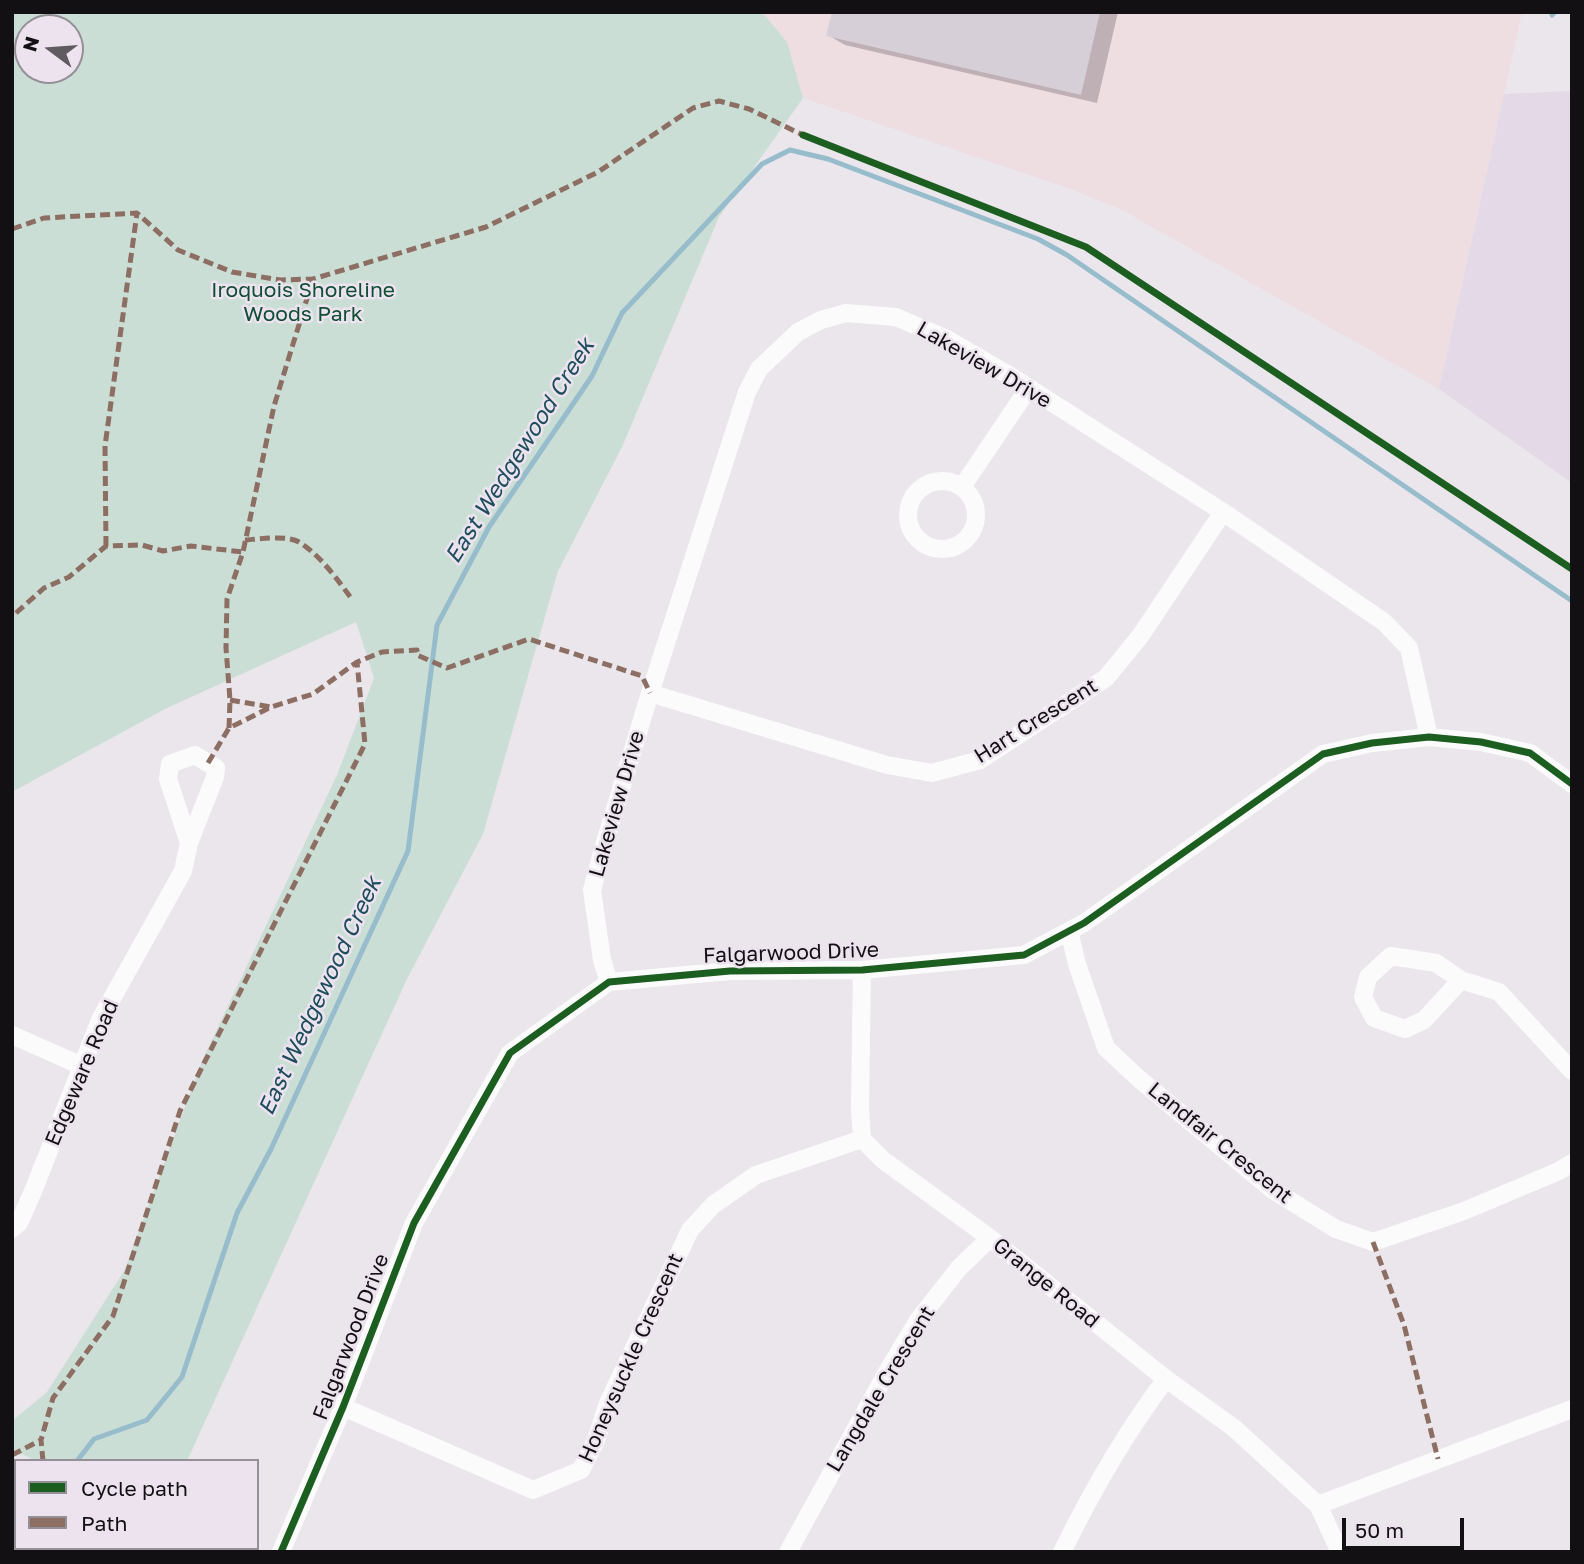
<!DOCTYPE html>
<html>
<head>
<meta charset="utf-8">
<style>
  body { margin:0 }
  #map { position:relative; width:1584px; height:1564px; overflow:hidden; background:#ebe6ec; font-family:"Golos Text",sans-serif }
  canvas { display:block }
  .frame { position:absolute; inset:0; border:14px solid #131014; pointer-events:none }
  .legend { position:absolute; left:14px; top:1459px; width:245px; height:91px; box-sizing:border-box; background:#ece3ef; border:2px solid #958f97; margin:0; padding:9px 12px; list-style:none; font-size:21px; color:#131014 }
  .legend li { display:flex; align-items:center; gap:14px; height:35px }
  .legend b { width:35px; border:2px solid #958f97 }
  .north { position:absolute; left:14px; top:14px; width:70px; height:70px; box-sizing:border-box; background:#ece3ef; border:2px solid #958f97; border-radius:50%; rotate:286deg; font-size:19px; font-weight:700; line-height:28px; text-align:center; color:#131014 }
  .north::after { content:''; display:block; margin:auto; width:24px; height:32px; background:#5f5b60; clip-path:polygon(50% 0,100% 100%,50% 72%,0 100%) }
  .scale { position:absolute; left:1342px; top:1518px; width:122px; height:32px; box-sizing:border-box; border:4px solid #131014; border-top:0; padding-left:9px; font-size:21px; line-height:24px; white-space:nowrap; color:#131014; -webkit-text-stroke:5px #ece3ef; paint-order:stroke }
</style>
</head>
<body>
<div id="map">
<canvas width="1584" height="1564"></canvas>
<div class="frame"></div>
<ul class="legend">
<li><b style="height:9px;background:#1b5e20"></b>Cycle path</li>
<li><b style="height:9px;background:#8d6e63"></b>Path</li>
</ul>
<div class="north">N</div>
<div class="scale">50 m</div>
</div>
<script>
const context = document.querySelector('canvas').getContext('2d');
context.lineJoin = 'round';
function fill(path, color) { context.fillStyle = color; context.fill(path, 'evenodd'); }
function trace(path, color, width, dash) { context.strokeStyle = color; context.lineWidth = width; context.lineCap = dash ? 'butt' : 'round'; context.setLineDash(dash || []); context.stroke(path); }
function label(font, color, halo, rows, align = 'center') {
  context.font = font + ' "Golos Text",sans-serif'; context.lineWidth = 5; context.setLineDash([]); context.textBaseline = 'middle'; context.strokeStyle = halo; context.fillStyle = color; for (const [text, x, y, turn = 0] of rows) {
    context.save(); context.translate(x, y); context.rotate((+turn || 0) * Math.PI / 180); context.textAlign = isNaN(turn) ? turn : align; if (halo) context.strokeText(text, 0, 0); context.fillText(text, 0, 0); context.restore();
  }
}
const commercial = new Path2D(`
  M762,12h760l-83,377 -317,-179 -51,-21 -268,-91 -16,-56z`);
const built = new Path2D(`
  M1572,91v392l-133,-94 65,-295z`);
const green = new Path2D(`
  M12,12h750l25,30 16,56 -84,119 -97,230 -64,124 -75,263 -76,145 -220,482h-151l-24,-12v-28l35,-29 77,-121 78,-210 135,-286 37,-97 -18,-56 -189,86 -155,84zM28,28h42v42h-42z`);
const shadow = new Path2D(`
  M834,12h284l-21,91 -252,-58 -17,-10z`);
const stream = new Path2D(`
  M1552,15l3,-3
  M77,1461l17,-22 53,-19 35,-43 55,-164 34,-64 137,-298 29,-226 52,-98 103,-151 30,-63 140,-149 28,-14 38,9 210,80 29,16 505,346`);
const building = new Path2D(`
  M832,12h268l-19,83 -255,-59z`);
const path = new Path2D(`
  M12,614l4,-1`);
const minor = new Path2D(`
  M908 515a34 34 0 1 1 68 0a34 34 0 1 1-68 0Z
  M962,487l66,-98
  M650,693l237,72 45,8 48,-13 126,-82 35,-43 82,-123
  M1069,931l8,33 29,84 32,30 135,112 63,39 37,13 91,-31 95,-40 13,-8
  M862,970l-2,138 2,31 21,21 107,78 176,141 68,49 84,77 22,47
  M1461,980l-37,40 -19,9 -31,-11 -11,-21 5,-20 23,-21 45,7 25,17 38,12 73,79
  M609,982l-7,-22 -10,-70 13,-48 45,-149 97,-301 12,-23 39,-37 23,-12 25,-7 50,4 51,22 65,38 211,135 161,110 25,26 20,89
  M12,1035l70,31
  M12,1229l7,-6 15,-34 66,-169 83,-149 6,-28 26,-66 1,-9 -21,-13 -25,9 -2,15 21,64
  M343,1407l190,83 48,-20 15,-30 12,-37 82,-173 23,-25 43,-30 106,-36
  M12,1503l4,2
  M1318,1505l254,-96
  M97,1548l7,4
  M281,1552l62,-145 71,-184 96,-170 99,-71 121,-11 132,-1 162,-15 60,-32 239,-169 49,-11 57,-6 52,5 49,11 42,31
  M788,1552l99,-180 32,-53 40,-51 31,-30
  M1062,1552c30,-61 63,-119 104,-173`);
const quiet = new Path2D(`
  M12,229l32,-11 93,-5 41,37 54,22 48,8 33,-1 173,-52 112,-55 95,-64 26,-7 30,8 54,26
  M245,540c14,-1 42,-5 54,2 21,13 38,37 52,56
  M106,546l-1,-100 32,-233
  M16,613l28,-25 25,-11 37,-31 36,-1 21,6 28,-5 52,6
  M230,700l41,7
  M229,728l1,-28 -4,-52 1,-49 16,-47 31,-146 39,-127
  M208,763l21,-35 42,-21 42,-13 44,-32 25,-10 35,-2v5l30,13 82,-29 113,37 8,17
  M1373,1242l31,83 34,134
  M12,1455l29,-15
  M43,1461l-2,-21 12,-42 60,-82 67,-205 185,-367 -8,-82`);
const cycleway = new Path2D(`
  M803,135l283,112 486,322
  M281,1552l62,-145 71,-184 96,-170 99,-71 121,-11 132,-1 162,-15 60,-32 239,-169 49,-11 57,-6 52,5 49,11 42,31`);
const parkNames = [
  ["Iroquois Shoreline",303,290],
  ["Woods Park",303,314]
];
const streetNames = [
  ["Lakeview Drive",984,365,30],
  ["Hart Crescent",1036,721,-32],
  ["Lakeview Drive",617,804,-74],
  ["Falgarwood Drive",791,953,-2],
  ["Edgeware Road",82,1073,-67],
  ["Landfair Crescent",1220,1143,39],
  ["Grange Road",1046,1283,39],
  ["Falgarwood Drive",351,1337,-69],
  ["Honeysuckle Crescent",631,1358,-66],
  ["Langdale Crescent",881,1389,-59]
];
const waterNames = [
  ["East Wedgewood Creek",520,451,-58],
  ["East Wedgewood Creek",320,996,-65]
];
fill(commercial, '#eedde1');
fill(built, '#e4dae7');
fill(green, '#cbded5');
fill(shadow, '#0003');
trace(stream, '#97bccc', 5);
fill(building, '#d7cfd8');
trace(path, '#cdcccd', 2.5, [5, 3.5]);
trace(minor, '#fcfbfc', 18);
trace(quiet, '#8d6e63', 5, [10, 5]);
trace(cycleway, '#1b5e20', 7);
label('21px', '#104f35', '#ece3ef', parkNames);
label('21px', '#131014', '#ece3ef', streetNames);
label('italic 23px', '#1e4d5d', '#ece3ef', waterNames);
</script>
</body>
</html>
